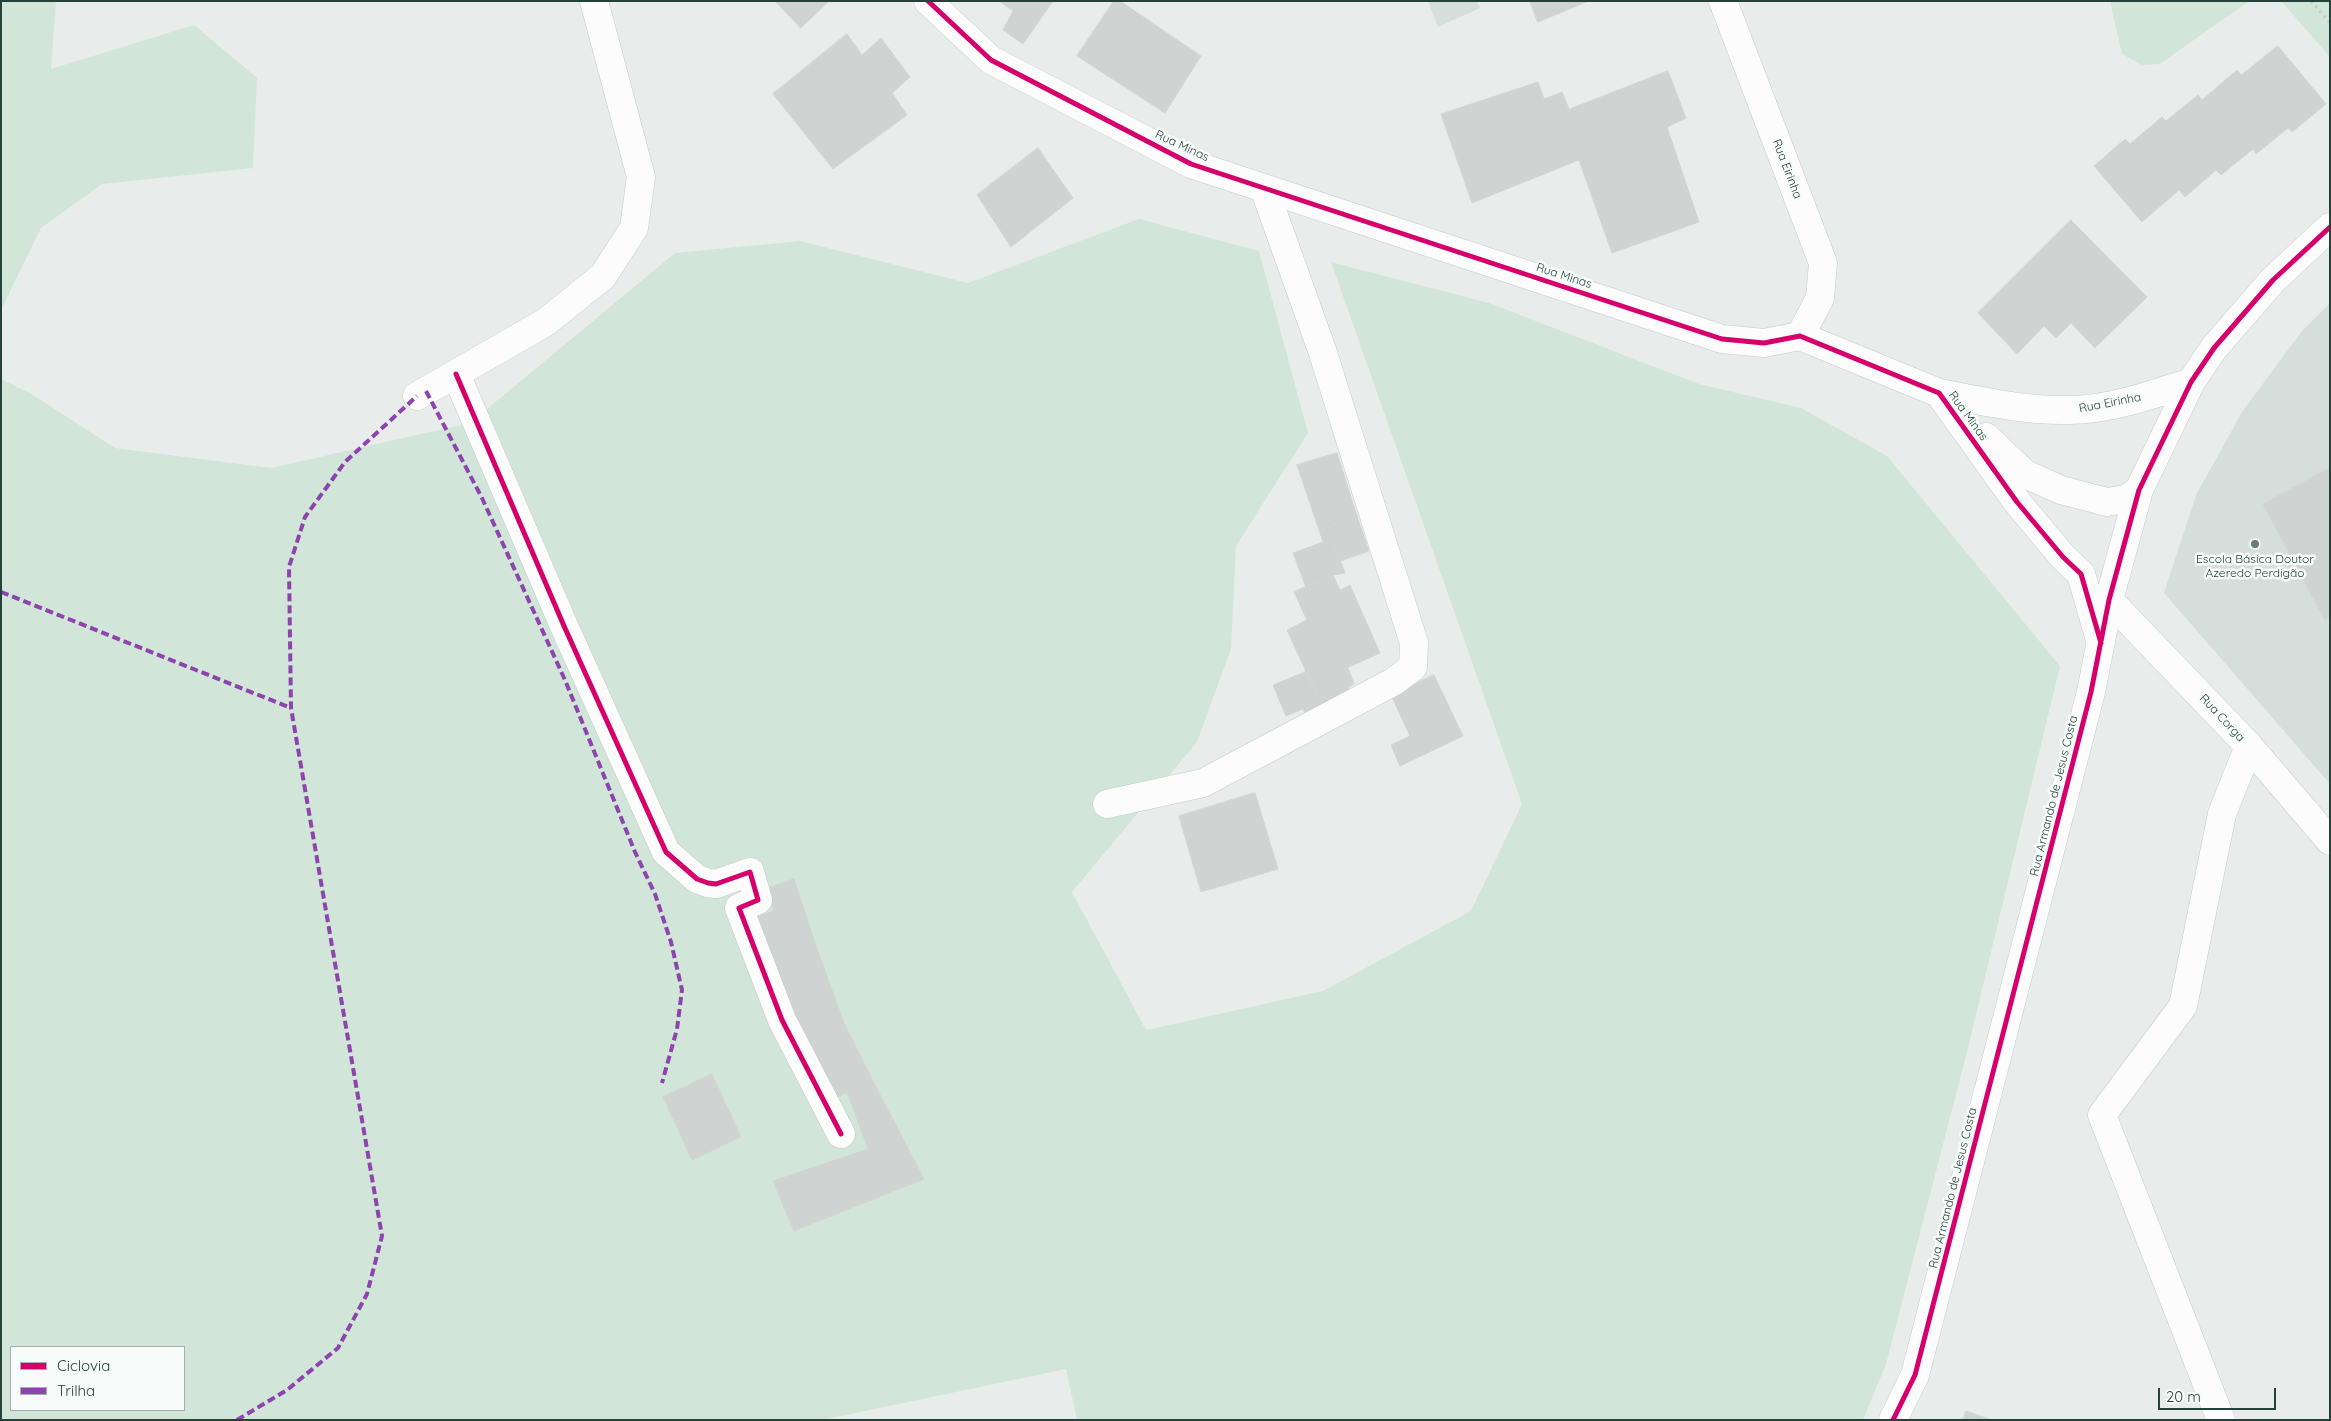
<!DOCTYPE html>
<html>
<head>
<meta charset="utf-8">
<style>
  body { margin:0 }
  #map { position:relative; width:2331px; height:1421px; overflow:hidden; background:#e8edeb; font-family:Quicksand,sans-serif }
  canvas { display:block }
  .frame { position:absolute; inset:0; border:2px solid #24423a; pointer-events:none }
  .legend { position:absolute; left:10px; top:1346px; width:175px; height:65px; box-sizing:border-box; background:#f7fbf9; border:1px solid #a3b1ad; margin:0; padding:6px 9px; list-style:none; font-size:15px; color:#24423a }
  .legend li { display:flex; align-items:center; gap:10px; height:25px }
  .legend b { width:25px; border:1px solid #a3b1ad }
  .scale { position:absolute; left:2158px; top:1388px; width:118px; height:22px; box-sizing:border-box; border:2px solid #24423a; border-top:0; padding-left:6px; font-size:15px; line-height:18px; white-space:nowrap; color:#24423a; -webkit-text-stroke:4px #f7fbf9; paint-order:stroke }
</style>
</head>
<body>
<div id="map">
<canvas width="2331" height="1421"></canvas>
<div class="frame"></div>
<ul class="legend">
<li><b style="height:6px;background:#d6006c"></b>Ciclovia</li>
<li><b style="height:6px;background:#8e44ad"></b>Trilha</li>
</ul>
<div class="scale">20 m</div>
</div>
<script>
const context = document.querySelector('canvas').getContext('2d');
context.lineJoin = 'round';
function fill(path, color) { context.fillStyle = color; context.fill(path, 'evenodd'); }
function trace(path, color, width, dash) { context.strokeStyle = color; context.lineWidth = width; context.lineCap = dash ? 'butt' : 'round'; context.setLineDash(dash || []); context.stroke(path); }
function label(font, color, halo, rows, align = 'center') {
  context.font = font + ' Quicksand,sans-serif'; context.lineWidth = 5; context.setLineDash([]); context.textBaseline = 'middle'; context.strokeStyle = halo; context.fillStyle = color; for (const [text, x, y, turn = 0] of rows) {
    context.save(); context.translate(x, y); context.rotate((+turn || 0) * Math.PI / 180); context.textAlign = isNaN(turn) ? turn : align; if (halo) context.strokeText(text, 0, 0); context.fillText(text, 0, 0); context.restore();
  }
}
const built = new Path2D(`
  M1428,1h49l3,7 -42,19z
  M2330,303v481l-166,-191 32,-98 46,-83 60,-81z`);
const green = new Path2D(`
  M1,1h55l-5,68 143,-44 63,53 -4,90 -151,16 -61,44 -40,82z
  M2110,1h139l-89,63 -18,1 -20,-11z
  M2281,1h49v56l-48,-55z
  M1139,219l120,32 49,182 -72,113 -5,103 -34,93 -125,150 74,138 177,-39 148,-80 51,-107 -191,-542 158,41 210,81 102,24 86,48 173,210 -94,390 -80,308 -23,56h-786l-11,-51 -244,51h-821v-1041l32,16 82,53 156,20 199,-45 205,-170 125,-12 168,42zM11,1347h173v63h-173z`);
const building = new Path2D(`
  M775,1h54l-28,27z
  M999,1h54l-30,43 -20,-14 10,-19z
  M1114,1h6l81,55 -36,57 -88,-57z
  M1530,1h59l-51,21z
  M847,34l15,21 19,-17 29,39 -18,16 15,22 -74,54 -60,-75z
  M2278,46l48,58 -34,28 -4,-4 -32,26 -3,-5 -32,26 -5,-5 -31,27 -6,-7 -37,32 -48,-56 31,-27 5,5 32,-27 4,4 32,-26 4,5 35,-30 4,5z
  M1668,71l18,47 -19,9 32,95 -87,31 -33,-93 -107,43 -31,-89 97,-32 6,17 18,-7 7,17z
  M1038,148l35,50 -62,49 -34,-52z
  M2071,220l76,77 -52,51 -24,-25 -15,15 -12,-12 -27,28 -39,-41z
  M1337,453l20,63 -38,14 -22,-65z
  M2330,468v149l-5,3 -62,-116z
  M1357,516l12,35 -29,10 -12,-34z
  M1328,527l17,46 -12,2 -27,12 -13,-34 30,-11 -4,-12z
  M1333,575l7,15 10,-5 30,68 -38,17 6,14 -30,13 -31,-67 20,-10 -13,-28z
  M1348,668l6,16 -6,3 5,12 -46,19 -4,-9 -17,7 -13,-31 34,-14 11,26 30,-13 -6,-14z
  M1434,675l29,61 -63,30 -9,-21 19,-9 -19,-41z
  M1255,793l23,76 -77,23 -22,-76z
  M794,879l20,61 -46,17 -13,-40 19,-6 -8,-22z
  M814,940l30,83 28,56 -36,19 -53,-107 -10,-36z
  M712,1074l29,63 -49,23 -29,-63z
  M872,1079l52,100 -130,52 -21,-50 95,-32 -21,-57z
  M1966,1411l26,9h-29z`);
const path = new Path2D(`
  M2311,1l19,22`);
const minor = new Path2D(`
  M928,1l63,59 200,104 531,175 42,4 36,-7 139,57 78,109 46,55 18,17 20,69
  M1723,1l100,262 -3,35 -20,38
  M456,374l108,252 102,226 31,27 11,4 8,1 34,-12 8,28 -19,8 43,112 59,114
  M1939,393c43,8 86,18 129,17 42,0 83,-15 123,-28
  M417,396l129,-74 57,-46 31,-48 7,-51 -47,-176
  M1986,437l39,37 36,16 46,12 19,-3 13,-9
  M2109,600l140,146 81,95
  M1107,804l96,-21 190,-101 20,-15 1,-24 -92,-293 -58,-162
  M1893,1420l22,-45 176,-683 18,-92 30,-110 52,-108 23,-34 59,-68 57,-53
  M2221,1420l-119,-305 81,-109 39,-192 27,-68`);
const quiet = new Path2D(`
  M426,391l56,107 83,182 70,172 20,42 16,48 11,48 -5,39 -15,54
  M1,592l290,116
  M237,1420l50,-30 51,-42 29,-54 15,-58 -91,-528 -2,-141 16,-50 40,-55 72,-66`);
const cycleway = new Path2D(`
  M928,1l63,59 200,104 531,175 42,4 36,-7 139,57 78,109 46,55 18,17 20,69
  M456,374l108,252 102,226 31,27 11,4 8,1 34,-12 8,28 -19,8 43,112 59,114
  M1893,1420l22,-45 176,-683 18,-92 30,-110 52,-108 23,-34 59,-68 57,-53`);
const markers = [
  [2255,544,5,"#697e78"]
];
const streetNames = [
  ["Rua Minas",1182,146,25],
  ["Rua Eirinha",1787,169,69],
  ["Rua Minas",1564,276,18],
  ["Rua Eirinha",2110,403,-11],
  ["Rua Minas",1968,416,54],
  ["Rua Corga",2222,718,47],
  ["Rua Armando de Jesus Costa",2054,796,-76],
  ["Rua Armando de Jesus Costa",1953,1188,-76]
];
const poiNames = [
  ["Escola Básica Doutor",2255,559],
  ["Azeredo Perdigão",2255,573]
];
fill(built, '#d6dedb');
fill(green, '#d1e6d8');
fill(building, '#cfd4d2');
trace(building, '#d1d6d4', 1);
trace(minor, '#c5cac8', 29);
trace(path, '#c3ccca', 3, [2.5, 4]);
trace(minor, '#fcfcfc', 28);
trace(quiet, '#8e44ad', 4, [8, 4]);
trace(cycleway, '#d6006c', 5);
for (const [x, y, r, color] of markers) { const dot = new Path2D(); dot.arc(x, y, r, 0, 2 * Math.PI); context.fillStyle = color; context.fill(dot); trace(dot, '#f7fbf9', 2); }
label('12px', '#24423a', '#f7fbf9', streetNames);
label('12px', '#24423a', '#f7fbf9', poiNames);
</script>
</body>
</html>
